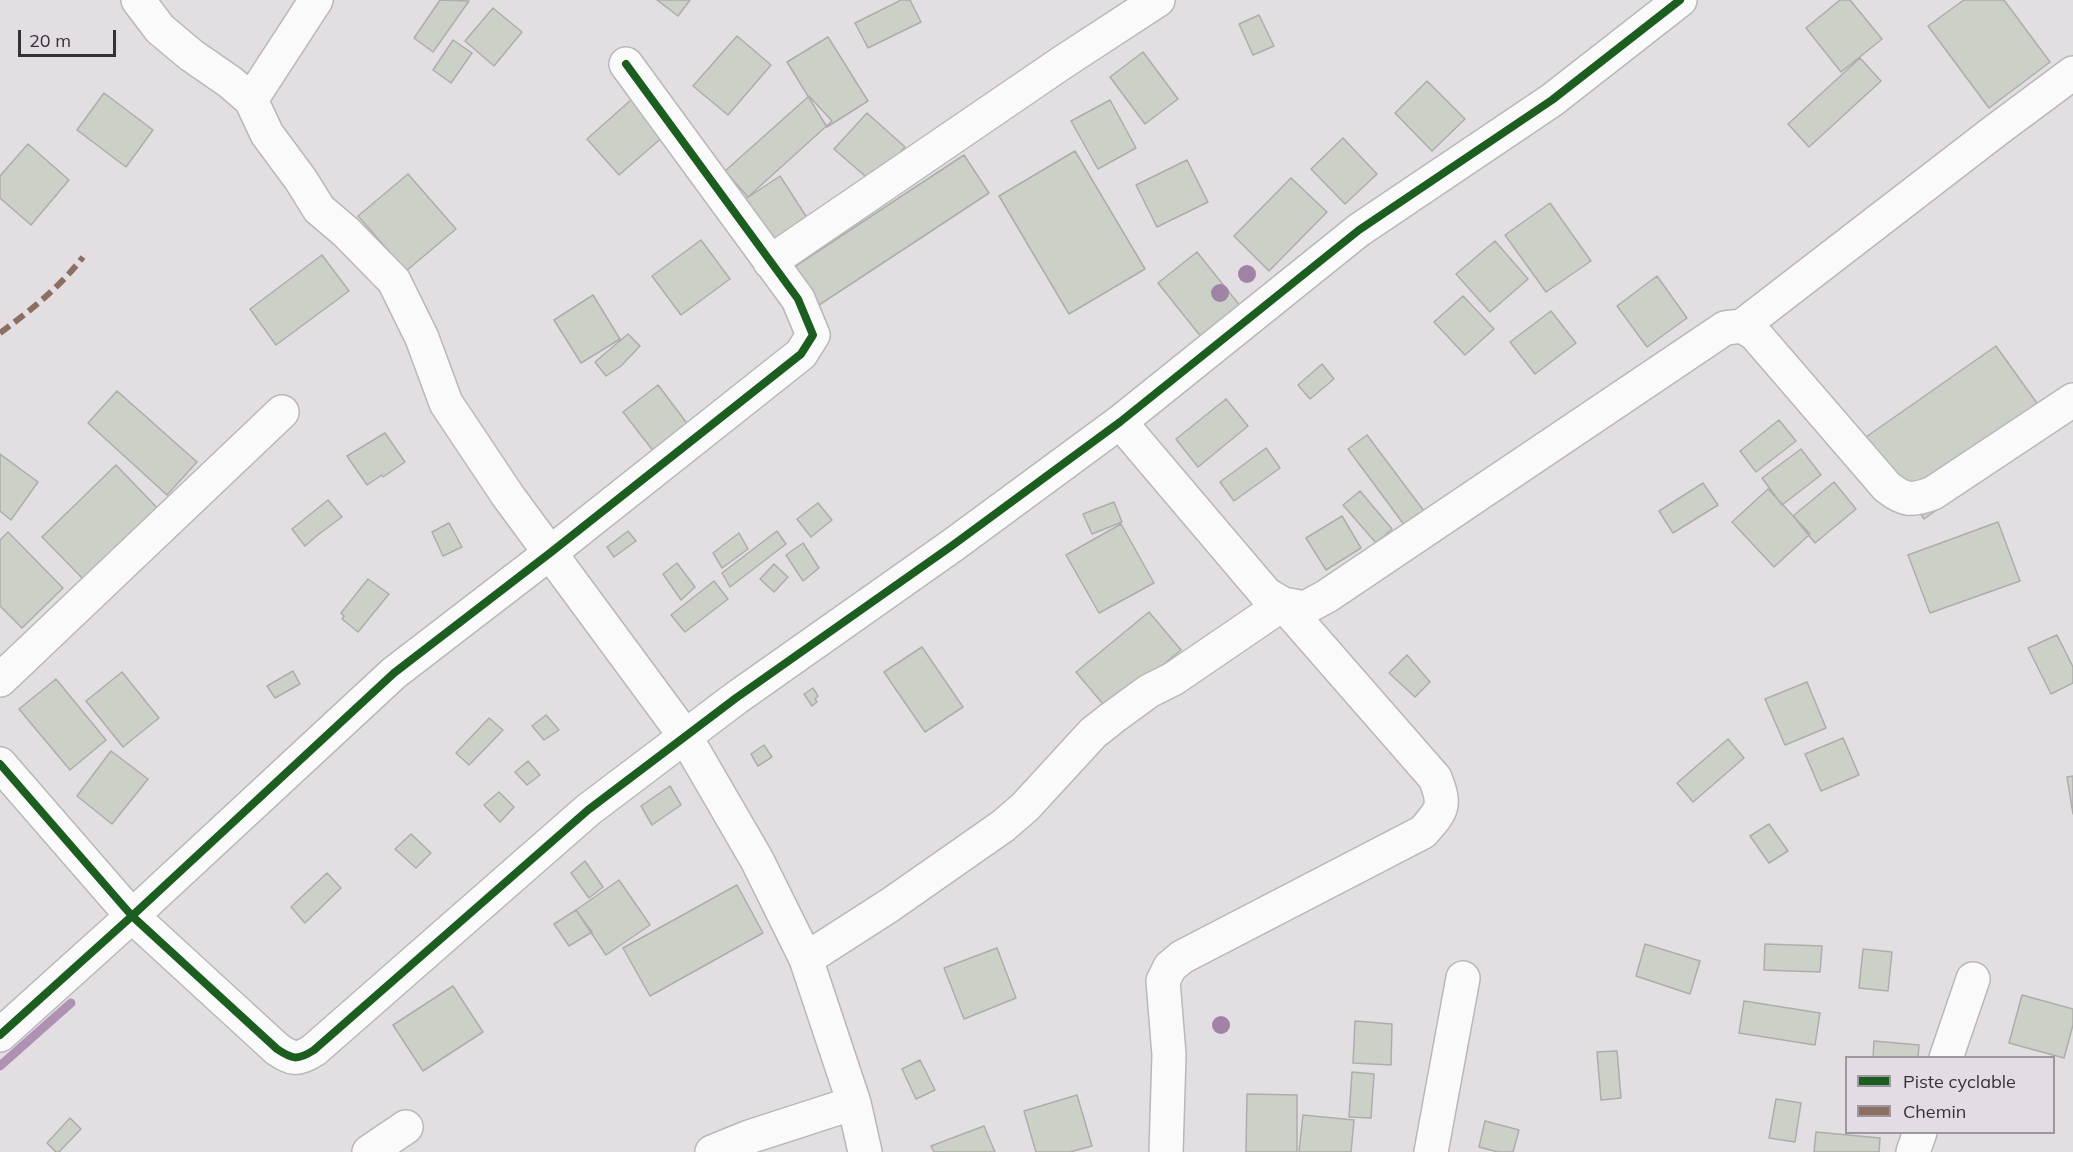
<!DOCTYPE html>
<html>
<head>
<meta charset="utf-8">
<style>
  body { margin:0 }
  #map { position:relative; width:2073px; height:1152px; overflow:hidden; background:#e2dee2; font-family:Mulish,sans-serif }
  canvas { display:block }
  .legend { position:absolute; left:1845px; top:1056px; width:210px; height:78px; box-sizing:border-box; background:#e3dce4; border:2px solid #9d989e; margin:0; padding:8px 10px; list-style:none; font-size:18px; color:#353235 }
  .legend li { display:flex; align-items:center; gap:12px; height:30px }
  .legend b { width:30px; border:2px solid #9d989e }
  .scale { position:absolute; left:18px; top:30px; width:98px; height:27px; box-sizing:border-box; border:3px solid #353235; border-top:0; padding-left:8px; font-size:18px; line-height:21px; white-space:nowrap; color:#353235; -webkit-text-stroke:4px #e3dce4; paint-order:stroke }
</style>
</head>
<body>
<div id="map">
<canvas width="2073" height="1152"></canvas>
<ul class="legend">
<li><b style="height:8px;background:#1b5e20"></b>Piste cyclable</li>
<li><b style="height:8px;background:#8d6e63"></b>Chemin</li>
</ul>
<div class="scale">20 m</div>
</div>
<script>
const context = document.querySelector('canvas').getContext('2d');
context.lineJoin = 'round';
function trace(path, color, width, dash) { context.strokeStyle = color; context.lineWidth = width; context.lineCap = dash ? 'butt' : 'round'; context.setLineDash(dash || []); context.stroke(path); }
function fill(path, color) { context.fillStyle = color; context.fill(path, 'evenodd'); }
const stream = new Path2D(`
  M0,1066l71,-63`);
const building = new Path2D(`
  M440,0l29,1 -36,51 -19,-14z
  M657,0h33l-12,16z
  M901,0h9l11,22 -53,26 -13,-25z
  M1840,0h10l32,39 -41,33 -35,-44z
  M1964,0h40l46,62 -61,46 -61,-82z
  M493,8l29,24 -28,34 -29,-25z
  M1259,15l15,31 -21,9 -14,-31z
  M737,36l34,29 -43,50 -35,-29z
  M828,37l40,64 -41,26 -40,-65z
  M453,40l19,13 -21,30 -18,-13z
  M1143,52l35,47 -33,25 -35,-47z
  M1860,58l21,23 -72,66 -21,-23z
  M1427,81l38,38 -33,32 -37,-38z
  M104,93l49,37 -27,37 -49,-37z
  M809,96l23,25 -84,76 -23,-26z
  M632,99l33,36 -46,40 -32,-36z
  M1110,100l26,48 -38,21 -27,-48z
  M867,113l38,34 -32,36 -39,-34z
  M1343,138l34,36 -32,30 -34,-35z
  M28,144l41,36 -38,45 -31,-27v-22z
  M1075,151l70,118 -76,45 -70,-118z
  M964,155l25,38 -173,114 -25,-38z
  M1187,160l21,42 -51,25 -21,-42z
  M408,174l48,55 -50,42 -48,-55z
  M780,176l35,54 -40,26 -34,-54z
  M1291,178l36,34 -58,59 -35,-35z
  M1550,203l41,58 -45,31 -41,-57z
  M701,240l29,39 -49,36 -29,-39z
  M1495,241l33,38 -38,33 -34,-38z
  M1197,252l52,65 -39,31 -52,-65z
  M322,255l27,36 -73,54 -26,-36z
  M1657,276l30,42 -40,29 -30,-41z
  M593,295l27,44 -39,24 -27,-43z
  M1463,296l31,33 -29,26 -31,-33z
  M1551,311l25,32 -41,31 -25,-32z
  M628,334l12,12 -19,20 -15,10 -11,-14z
  M1996,346l58,81 -130,92 -58,-82z
  M1322,364l12,15 -24,20 -12,-14z
  M658,385l31,41 -35,26 -31,-40z
  M117,391l80,71 -30,33 -79,-72z
  M1226,399l22,27 -50,41 -22,-28z
  M1779,420l17,21 -40,31 -16,-21z
  M385,433l20,29 -22,15 -1,-2 -15,10 -20,-29z
  M1367,435l60,80 -19,15 -60,-81z
  M1266,448l14,20 -46,33 -14,-19z
  M1801,449l20,26 -39,30 -20,-27z
  M0,454l38,28 -27,38 -11,-9z
  M116,465l48,50 -74,71 -48,-49z
  M1834,482l22,27 -41,34 -22,-27z
  M1703,483l15,22 -45,28 -14,-22z
  M1768,489l42,45 -36,33 -42,-45z
  M1360,491l32,38 -16,14 -33,-38z
  M328,500l14,17 -23,17 -14,12 -13,-17z
  M1114,502l8,20 -30,12 -9,-20z
  M818,503l14,17 -21,17 -14,-18z
  M1342,516l19,32 -35,22 -20,-32z
  M1998,522l22,59 -90,32 -22,-58z
  M449,523l13,24 -19,9 -11,-24z
  M1121,524l33,59 -55,30 -33,-58z
  M628,531l8,10 -22,16 -7,-10z
  M777,531l9,13 -56,43 -8,-14z
  M8,532l55,56 -41,40 -22,-22v-66z
  M739,533l9,16 -26,19 -9,-15z
  M803,543l16,25 -16,13 -17,-26z
  M677,563l18,24 -14,13 -18,-26z
  M774,564l14,13 -14,15 -14,-13z
  M368,579l21,15 -31,38 -16,-13 2,-3 -3,-3z
  M714,581l14,18 -43,33 -14,-17z
  M1149,612l32,38 -73,60 -32,-38z
  M2057,635l16,32v16l-22,11 -23,-46z
  M922,647l41,60 -38,25 -41,-60z
  M1407,655l23,27 -15,15 -26,-24z
  M293,671l7,13 -25,14 -8,-12z
  M122,672l37,46 -36,29 -37,-46z
  M56,679l50,61 -36,30 -51,-61z
  M1807,682l19,46 -41,17 -20,-46z
  M813,688l5,8 -3,3 2,3 -5,4 -8,-12z
  M546,715l13,15 -15,10 -12,-14z
  M489,718l14,12 -34,35 -13,-12z
  M1843,738l16,37 -38,16 -16,-37z
  M1728,739l16,19 -51,44 -16,-19z
  M764,745l8,12 -14,9 -7,-12z
  M111,751l37,28 -36,45 -35,-28z
  M528,761l12,14 -13,10 -12,-13z
  M2073,776v38l-6,-37z
  M670,786l11,19 -29,20 -11,-19z
  M499,792l15,15 -14,15 -16,-17z
  M1769,824l19,27 -19,12 -19,-27z
  M411,834l20,19 -15,15 -21,-19z
  M585,861l18,26 -14,11 -18,-25z
  M327,873l14,15 -36,35 -14,-16z
  M619,880l31,45 -44,30 -30,-45z
  M737,885l26,48 -113,63 -27,-48z
  M576,910l16,22 -23,14 -15,-22z
  M1645,944l55,17 -10,33 -54,-18z
  M1765,944l57,2 -2,26 -56,-2z
  M997,948l19,50 -52,21 -20,-51z
  M1863,949l29,3 -4,39 -29,-3z
  M453,986l30,46 -60,39 -30,-46z
  M2022,995l51,14v16l-9,33 -55,-15z
  M1744,1001l76,12 -5,32 -76,-12z
  M1355,1021l37,3 -1,41 -38,-2z
  M1874,1041l45,4 -1,13h-45z
  M1617,1051l4,47 -20,2 -4,-48z
  M920,1060l15,30 -19,9 -14,-30z
  M1352,1072l22,2 -3,44 -22,-1z
  M1247,1094l50,1v57h-51z
  M1077,1095l15,51 -22,6h-34l-12,-41z
  M1776,1099l25,4 -6,39 -26,-4z
  M1303,1115l51,5 -3,32h-52z
  M70,1118l11,11 -22,23h-3l-9,-9z
  M1485,1121l34,9 -6,22h-15l-19,-5z
  M984,1126l11,26h-61l-3,-6z
  M1816,1132l64,6 -1,14h-65z`);
const street = new Path2D(`
  M138,0l22,29 31,26 39,27 21,18 16,34 34,46 18,29 27,23 48,49 28,57 24,65 62,93 177,240 72,124 49,99 48,144 11,49
  M251,100l65,-100
  M770,262l293,-200 95,-62
  M1742,326l13,8 132,153c18,14 25,14 46,6l140,-93
  M1120,422l146,172 17,10 22,4 22,-12 398,-268 17,-2 253,-195 78,-58
  M0,680l282,-268
  M0,764l132,152 145,133c15,10 20,12 37,1l274,-240 148,-112 217,-153 167,-123 239,-192 193,-130 128,-100
  M806,959l84,-54 113,-79 22,-19 68,-74 19,-15 37,-27 24,-12 110,-75 152,174c11,28 8,31 -12,54l-241,125 -12,10 -7,14 6,74 -3,97
  M0,1035l132,-119 262,-243 156,-120 251,-199 12,-19 -15,-36 -172,-235
  M1946,1058l27,-79
  M369,1152l37,-25
  M712,1152l37,-15 105,-34
  M1431,1152l32,-174
  M1913,1152l7,-20`);
const quiet = new Path2D(`
  M0,333c30,-22 60,-46 83,-76`);
const cycleway = new Path2D(`
  M0,764l132,152 145,133c15,10 20,12 37,1l274,-240 148,-112 217,-153 167,-123 239,-192 193,-130 128,-100
  M0,1035l132,-119 262,-243 156,-120 251,-199 12,-19 -15,-36 -172,-235`);
const trees = [
  [1247,274],
  [1220,293],
  [1221,1025]
];
trace(stream, '#ae91b3', 9);
fill(building, '#ccd1c8');
trace(building, '#aeacad', 1.5);
trace(street, '#bab7ba', 36);
trace(street, '#fbfafb', 33);
trace(quiet, '#8d6e63', 6, [12, 6]);
trace(cycleway, '#1b5e20', 8);
context.fillStyle = '#a183a6';
for (const [x, y] of trees) { context.beginPath(); context.arc(x, y, 9, 0, 2 * Math.PI); context.fill(); }
</script>
</body>
</html>
